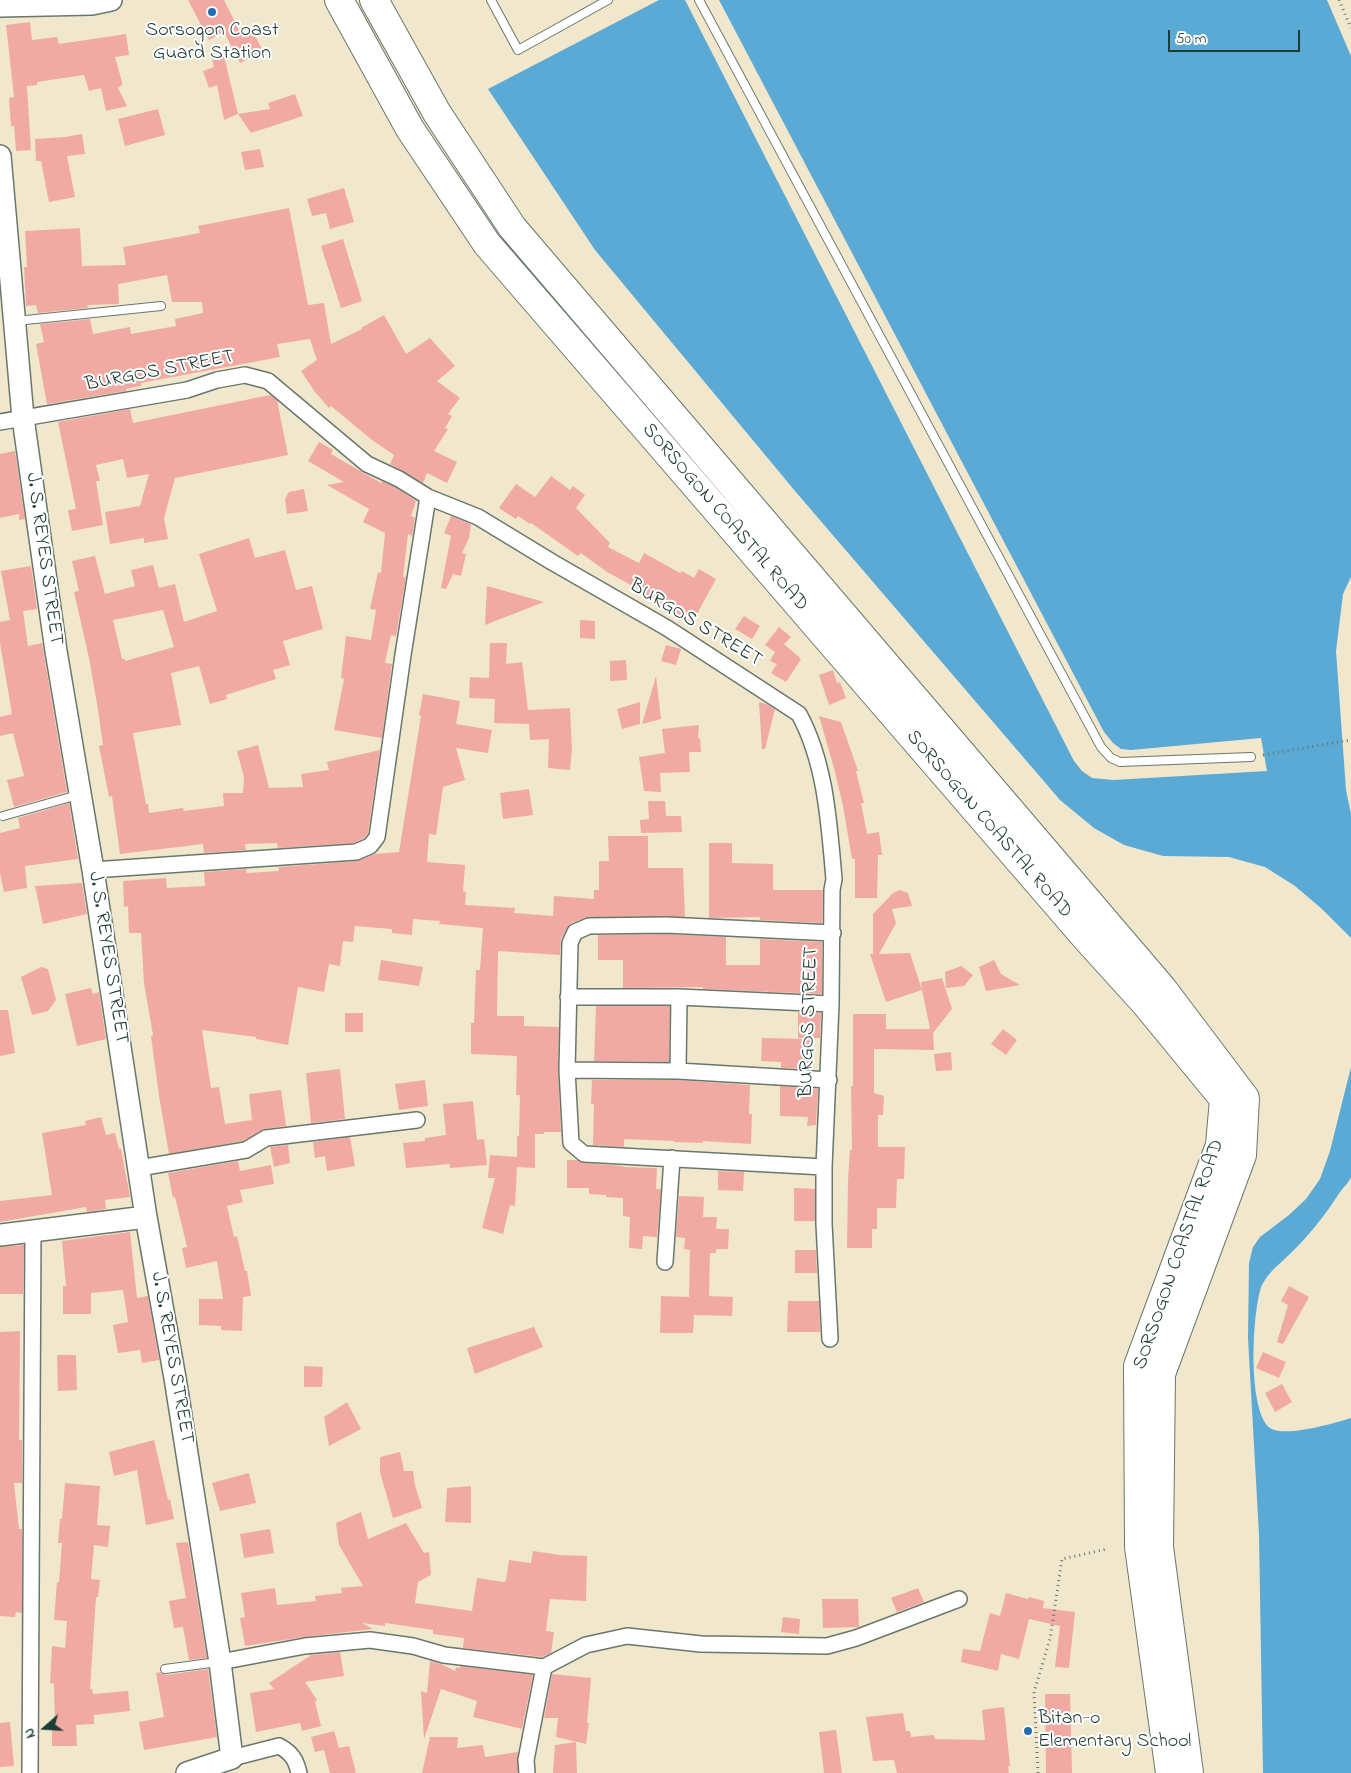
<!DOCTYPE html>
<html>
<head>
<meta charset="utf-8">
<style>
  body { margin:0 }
  #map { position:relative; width:1351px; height:1773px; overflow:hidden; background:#f1e7cd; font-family:"Indie Flower",sans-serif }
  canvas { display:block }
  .north { position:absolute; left:20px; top:1703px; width:50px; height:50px; -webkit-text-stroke:4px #fff; paint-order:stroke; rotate:251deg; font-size:14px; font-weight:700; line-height:20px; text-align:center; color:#1f3d34 }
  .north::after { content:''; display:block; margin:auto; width:18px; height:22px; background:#1f3d34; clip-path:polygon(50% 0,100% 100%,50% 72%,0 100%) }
  .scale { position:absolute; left:1168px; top:30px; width:132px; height:22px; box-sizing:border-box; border:2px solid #1f3d34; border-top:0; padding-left:6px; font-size:15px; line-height:18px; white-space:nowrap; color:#1f3d34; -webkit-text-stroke:4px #fff; paint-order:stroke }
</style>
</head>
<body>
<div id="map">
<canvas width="1351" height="1773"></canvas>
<div class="north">N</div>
<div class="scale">50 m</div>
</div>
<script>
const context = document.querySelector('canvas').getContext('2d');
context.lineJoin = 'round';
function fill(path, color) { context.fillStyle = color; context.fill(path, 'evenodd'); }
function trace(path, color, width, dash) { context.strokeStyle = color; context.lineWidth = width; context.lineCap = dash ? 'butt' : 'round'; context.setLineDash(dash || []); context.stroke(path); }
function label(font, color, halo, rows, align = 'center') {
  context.font = font + ' "Indie Flower",sans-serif'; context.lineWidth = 4; context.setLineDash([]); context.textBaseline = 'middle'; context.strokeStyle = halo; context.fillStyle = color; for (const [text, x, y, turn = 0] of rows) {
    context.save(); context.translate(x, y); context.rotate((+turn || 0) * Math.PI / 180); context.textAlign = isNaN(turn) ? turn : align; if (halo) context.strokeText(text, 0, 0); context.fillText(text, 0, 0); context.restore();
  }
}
const water = new Path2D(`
  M659,0h692v577l-8,17 -7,57 10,139 5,24v124l-29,-29 -27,-23 -30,-19 -36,-10 -66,-1 -39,-11 -30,-17 -34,-28 -265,-309 -200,-241 -107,-161z
  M1351,1067c0,28 0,55 0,83 0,8 0,19 0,27 -2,5 -8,11 -11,15 -14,22 -29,41 -47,59 -11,11 -24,20 -31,34 -10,24 -15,126 8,143 14,10 65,-5 81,-10v355h-88l-4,-238 -11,-197 1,-75 4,-16 7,-10 29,-22 17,-16 14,-20 10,-28z`);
const pier = new Path2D(`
  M685,0h34l385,732 9,11 8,6 10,1 130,-12 6,33 -153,9 -22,-2 -10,-7 -8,-10z
  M1327,0h24v56z`);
const building = new Path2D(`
  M188,0h36l19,38 10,-6 10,19 -23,12 -16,-31 -15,8z
  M30,22l2,18 25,-3 2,7 67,-10 3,21 -14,2 7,25v3l-4,3 9,18 -21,5 -5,-23 -12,3 -5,-16 -47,7v3l-10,1 4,64 -15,1 -2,-25h-3l-2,-28 5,-1 -8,-72z
  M223,52l15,62 -14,6 -7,-35 -8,3 -6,-17 11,-4 -3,-13z
  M295,94l8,22 -52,17 -13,-19 32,-5 -2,-6z
  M158,109l7,26 -40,11 -7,-27z
  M82,134l3,20 -18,2 8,41 -26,5 -8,-41h-5l-1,-22 30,-2z
  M260,149l4,18 -19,3 -4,-18z
  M344,188l10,34 -24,7 -4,-16 -14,3 -5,-17z
  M289,208l19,97 16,-2 7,41 31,-15 -1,-1 23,-13 22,39 24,-16 25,28 -18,15 23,17 -12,16 4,2 -7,12 3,1 -14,22 23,11 -10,21 -20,-10 -4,10 -33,-19 4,-9 -22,-15 -41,-34 -2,2 -14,-16 -14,-21 16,-11 -7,-21 -33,5 3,13 -139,26v3l-15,3v2l-79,13 -11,-60 8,-2 -4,-18 50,-5 3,15 37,-7 1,7 45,-8 -1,-7 28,-6 -1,-11h-30l-5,-27 -49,9 1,20 -32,1 1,3 -50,5 -2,-8 -10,1 -2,-39h3l-2,-36 55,-3 2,38 44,-1 -3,-18 77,-14 -2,-7z
  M343,239l19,62 -21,7 -20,-62z
  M270,395l7,5 11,55 -113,23 -11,40 4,21 -24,4v-5l-34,6 -5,-32 35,-6 9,-32 -22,4 -4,-19 -27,6 4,16h-4l7,44 -31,6 -4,-21 8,-1 -18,-87 72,-13 3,14z
  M319,442l14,8 -2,4 50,29 1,-2 13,6 21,14 -5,15 4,2 -3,18 -4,-2 -5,43h3l-10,59 -5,-1 -6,28 7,1 -10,74 -48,-8 10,-51 -3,-1 5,-42 25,4 5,-30 -6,-1 8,-37 3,1 4,-40 -22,-11 6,-13 -42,-24 17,-3 -36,-21z
  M15,451l10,68 -6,1v-6l-19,4v-64z
  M551,476l19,14 3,-4 12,9 -9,13 34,35 -2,4 31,16 5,-10 36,20 2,-2 12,7 5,-9 17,10 -24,44 -49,-29 1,-2 -37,-20 -26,-19 -3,3 -47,-33 -1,1 -12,-8 -2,3 -17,-11 17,-24 19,13z
  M304,489l4,22 -21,3 -2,-15 4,-7z
  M451,516l20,8 -2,14 -7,15 4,1 -5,22 -8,-2 -7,15 -5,-1 10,-52 -7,-3z
  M249,538l6,20 30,-8 11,40 16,-4 11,43 -40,12 7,24 -17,5 3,9 -50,16 1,4 -17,5 -11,-38 -28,7 10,52 -48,8 13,71h2l1,9 34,-5 1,3 40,-5 -1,-13h20l1,-16 -7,-26 21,-6 11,43 34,-1 -2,-13 28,-4 -2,-8 53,-12 -12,83 -4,5 -10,5 -76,5 -1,-5 -32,1 1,6 -42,3 -1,-9 -83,10 -8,-58 -3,1 -10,-51 4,-1 -5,-35 -9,-52 -15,-66 5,-1 -7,-30 23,-5 10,38 30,-8 -4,-16 22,-5 6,23 16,-4 9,38 33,-11 -18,-57zM163,610l11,37 -49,14v-2h-3l-9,-39z
  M31,566l6,43 -14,2 5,35 14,-3 25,149 -53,15 -7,-27 17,-4 -11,-43 -13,3v-19l12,-3 -12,-71v-21l10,-2 -9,-49z
  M487,586l57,16 -59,23z
  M744,616l16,10 -8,13 -17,-10z
  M580,620l15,1v18l-15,-1z
  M779,627l12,10 -7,7 17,15 -15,23 -15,-9 6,-9 -7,-3 5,-9 -10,-7z
  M490,643h17l-1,21 16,-2 6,48 42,-2 2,42 -2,20 -22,-2 1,-29 -19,1 -1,-16 -35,-1 1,-24 -26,-1 1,-21 19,1z
  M666,645l15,4 -5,16 -15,-4z
  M626,660l1,20 -17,1v-20z
  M833,670l4,13 3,-1 6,16 -17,7 -10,-30z
  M656,676l5,43 -19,5z
  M423,694l37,7 -4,23 36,6 -4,23 -32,-5 9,32 -22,7 -7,48 -7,-1 -2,28 38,3 -2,26 3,1 -1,13 50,3 -1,5 39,3 1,-20 40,3v-9h5v-29h10l-1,-25h40v32h35l2,49h-96l-18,6 -4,5 -6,11 -1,16 -62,-4 -1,65h27v10l35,1 -1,43 3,62h-17v2h-9v34l-18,-1 -2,39 -5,-1 -7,29 -21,-6 13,-50h-7l2,-23 27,2v-21h2l1,-41h-4l1,-39 -46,-2v-31h3l2,-53h4l3,-42 -44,-4 1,-3 -27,-2 -1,16 -20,-2v-4l-37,-3 -2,16 -10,-1 -3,25 -11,-2 -5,28 -26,-5 -10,58 -32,-6v-2l-54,-7 9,58 8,-1 6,37 27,-4 -3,-26 32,-4 5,36 -22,3 -21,12 -74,13 -10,-58 -8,-60 2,-1 -9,-52 -3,-50h-12l-1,-27 -4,1 -1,-26 43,-3 1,10 38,-2 -1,-14 42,-3 1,4 32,-2v-4l78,-6 18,-7 24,-2 22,-136 -2,-1z
  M640,702v22l-18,5 -5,-20z
  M759,702l7,2 9,5 -10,40h-3z
  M819,716l22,6 17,49h-2l8,32h-3l6,31 12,-2 3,23h-4l-1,43h-22v-39h-3l-9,-53 -9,-38z
  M699,725l-1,14 2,-1 1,14h-12l1,20 -30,1 1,19 -17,-1 -5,-34 26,-4 -3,-24z
  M529,789l4,26 -30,4 -3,-26z
  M648,801h17l1,15h15l1,16 -41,1 -1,-13 9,-1z
  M69,803l9,56 -53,7 2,22 -23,4 -4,-19v-40l20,-5 -2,-10z
  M709,843h23v20l41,1v26h50l-1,33 -62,-3v-3l-51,1z
  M82,883l5,31 -44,10 -8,-38z
  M900,890l8,3 4,13 -20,3 4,14 -17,31 31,-1 12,37 -1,-8 21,-4 10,31 -19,24 1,17 -60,-1v44l10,3 -1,19h-5v32h27l-1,32h-7l-1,29h-19v21h-5v19h-25l1,-67 2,-31h2l-1,-64h2v-72h33v15h44l-8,-39 -36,12 -16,-48h3v-40l20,-21z
  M666,934l60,3v28h34v-26l62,3v52l-119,-5v-2l-80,1v-28h-25v-25h-2z
  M381,960l42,7 -4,19 -41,-6z
  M994,960l7,14 19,11 -34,6 -7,-24z
  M961,966l12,9 -9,11 -18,2 -1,-16z
  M41,967l7,2 8,31 -8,11 -16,4 -11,-38z
  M91,988l2,6 6,-2 7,47 -29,7 -12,-52z
  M596,1006h74l-1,56 -75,-1z
  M0,1010h8l7,43 -15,3z
  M798,1012l23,1 -1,25h-22z
  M345,1013h18v19h-18z
  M1003,1029l14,11 -11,15 -15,-11z
  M762,1038l48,1v30l-29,-1v-6l-20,-1z
  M951,1052l1,18 -16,1 -2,-17z
  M340,1069l5,50 -34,4 -5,-50z
  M425,1080l3,26 -29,4 -4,-26z
  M592,1080h86l72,5 -1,29h3l-1,30 -48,-3v2l-29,-1v-1l-50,-2v8l-31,-2 1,-41h-3z
  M780,1086l38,3 -2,36 -9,1 1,-9 -28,-1z
  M473,1101l4,39 7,-1 3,26 -37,3v-4l-44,4 -3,-25 22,-2v-3l21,-3 -3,-31z
  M101,1117l5,18 9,-2 4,16h2l9,48 -25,3 1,9 -19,3 -1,-5 -86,15v-21l52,-6 -10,-62 44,-8 -1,-4z
  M350,1137l5,29 -28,5 -2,-15 -10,2 -2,-16z
  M288,1145l2,18 -16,4 -4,-20z
  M567,1160h10l6,3 40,3v1l34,1 -1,21h5l-4,48 -14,-1 -1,13 -13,-1 1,-31 -7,-1v-18l-17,-1v-2l-17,-1v-6h-22z
  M238,1161l2,10 31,-6 3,19 -34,6 3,12 -16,4 7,31 3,-1 8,35h2l4,25 -8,1 -1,34 -21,-1v-4l-22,-1v-26h24l-6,-38 -31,7 -4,-20 5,-1 -12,-50 -2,1 -5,-25z
  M718,1171l26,1 -1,19 -25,-1z
  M794,1188l21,1v32h-21z
  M679,1196l25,1 -1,20h14l-1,12h13l-1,20h-12v4h-6l-1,43 24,1 -1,19 -38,-1 -1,18h-33l1,-37 28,1 1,-47 -6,-1 1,-11 -9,-1z
  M130,1232l7,66 11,-2 11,64 -17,3 -2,-13 -22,3 -5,-28 15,-3 -5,-32 -32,3v21h-28v-28h3l-4,-45z
  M24,1245l-1,49h-23v-47z
  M795,1250h21l1,23h-22z
  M1289,1286l20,11 -26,47 -6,-2 11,-37 -7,-4z
  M788,1301h31l1,31h-33z
  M534,1327l9,20 -68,27 -8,-26z
  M20,1331l-1,109h3v43h-8l5,46h3v84l-6,-1 -1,5 -15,-1v-284z
  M1263,1352l23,10 -7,16 -23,-10z
  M57,1355h19l1,35 -19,1z
  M304,1366l19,1 -1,20h-18z
  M1282,1384l10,18 -17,10 -10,-19z
  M347,1402l14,27 -32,17 -5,-29z
  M154,1440l14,60 2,-1 4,20 -28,6 -9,-55 -23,6 -5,-24z
  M400,1452l4,19h9l2,14 7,23 -29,10 -13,-46v-15z
  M249,1473l7,30 -36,8 -8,-28z
  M65,1483l35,3 -3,39 13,1 -2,21 -14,-2 -3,34 9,1 -2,17h-2l-6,92h2l1,5 35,-3 2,20 -36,4v9l-18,1 1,21h-25v-18h3l-1,-44 -4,-1 2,-37 13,2 2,-27 -13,-1 3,-38h2l3,-39h-4l2,-24h2z
  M471,1486v37l-26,-1 2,-34z
  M361,1512l7,27 38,-16 18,30 5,-1 2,23 -13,7 -3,21 57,8 5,-33 27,4 2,-2 3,-20 22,3 2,-12 27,4 27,1 -1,45 -36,-2 -4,32 8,1 -3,21 -9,4 -79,-9 1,-10 -31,-4v-4l-48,-7v3l-23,-3 11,6 -69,8 -59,9 -5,-28 5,-1 -4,-24 34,-5 2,17 39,-4 -1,-5 27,-3 -1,-5 22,-2 -24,-41 -3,-22z
  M270,1529l4,24 -30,5 -4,-24z
  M188,1542l19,116 -18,2 -6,-33 -9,1 -5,-27 17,-3 -10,-55z
  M918,1588l6,14 -27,10 -6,-14z
  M1006,1593l22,6 1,-2 15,4 -1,7 32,4 -6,56 -14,-1 5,-41 -31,-7 -10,40 -18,-5 -3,17 -37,-9 2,-13 17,2 10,-38 10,3z
  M822,1599h36l1,28 -36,1z
  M783,1617l17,2 -1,15 -18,-2z
  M340,1652l4,24 -39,6 12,18 -2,2 6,24 -19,5 -2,-8 -44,9 -6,-39 24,-4 -5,-6 42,-28z
  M430,1661l11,3 14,7 1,-4 4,1v-2l73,9 -11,54 -49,-12 4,-16 -36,-12 -17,50 -3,-48 6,2z
  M208,1669l9,68 -73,13 -5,-28 25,-5 -8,-44 5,-1 5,3z
  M552,1674l39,4 -4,45h2l-3,21 -30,-7 2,-19h-14z
  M1045,1694h25l2,79h-26z
  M1004,1707l6,59h-2l1,7h-112l-3,-13 -21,1 -7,-44 37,-4 3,18h4l1,6 23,-2 1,4 50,1 -3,-30z
  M10,1722l4,44 -14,1v-44z
  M836,1730l6,43h-18l-5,-41z
  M334,1731l5,17 10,-2 7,27h-26l-6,-23 -9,2 -4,-15z
  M430,1737h28l-1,11 26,-3 2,12 33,-5v21h-96z
  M576,1742l1,31h-24l2,-28z`);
const path = new Path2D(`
  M1339,0l12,28
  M1263,755l88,-15
  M1038,1773l-4,-81 16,-53 12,-80 45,-10`);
const lane = new Path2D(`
  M491,0l27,50 90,-50
  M699,0l402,747 10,11 9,4 131,-5
  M16,321l145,-15
  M3,816l75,-21
  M165,1669l53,-7`);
const street = new Path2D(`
  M0,422l187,-32 30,-10 28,-5 23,6 99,83 32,15 29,18 50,20 74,45 115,66 132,86c27,50 30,109 35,165l-2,11 -1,114 -7,163v57l6,115
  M93,870l263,-18 14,-6 7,-9 26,-182 25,-158
  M568,997h111l152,7
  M567,1070l111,1 151,9
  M678,1071l1,-74
  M824,1167l-240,-13 -13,-11 -4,-73 3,-127 5,-11 14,-6 77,-1 167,8
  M139,1168l107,-18 20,-12 151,-18
  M665,1262l7,-104
  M220,1662l85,-16 65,-6 43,6 31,9 100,12 42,-22 41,-9 74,8 126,2 29,-8 103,-39
  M232,1758l47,-12c13,7 17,14 20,27
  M30,1773l3,-542
  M527,1773l-1,-13 18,-93`);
const secondary = new Path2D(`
  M0,6l92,-2 19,-4
  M0,156l23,262 33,233 37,219 53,347 29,161 45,284 12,96 -45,15
  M0,1235l146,-18`);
const highway = new Path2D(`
  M339,0l71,129 77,115 600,695 58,64 79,96 -4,46 -82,221 1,181 31,226
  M374,0l63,113 75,114 650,761 83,110 -3,57 -81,219 -2,173 30,226`);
const markers = [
  [212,12,5,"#1f6fb2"],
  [1028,1731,5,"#1f6fb2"]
];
const poiNames = [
  ["Sorsogon Coast",212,32],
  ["Guard Station",212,55],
  ["Bitan-o",1038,1720,"left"],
  ["Elementary School",1038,1743,"left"]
];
const streetNames = [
  ["BURGOS STREET",160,372,-11],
  ["SORSOGON COASTAL ROAD",724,518,49],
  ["J. S. REYES STREET",43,559,82],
  ["BURGOS STREET",695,624,31],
  ["SORSOGON COASTAL ROAD",988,825,49],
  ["J. S. REYES STREET",107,958,81],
  ["BURGOS STREET",810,1022,-88],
  ["SORSOGON COASTAL ROAD",1180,1255,-71],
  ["J. S. REYES STREET",171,1358,80]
];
fill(water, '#5aaad5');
fill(pier, '#f1e7cd');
fill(building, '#f1aaa3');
trace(lane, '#68786a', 10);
trace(street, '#68786a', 18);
trace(secondary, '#68786a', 24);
trace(highway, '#68786a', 30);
trace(path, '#68786a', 3, [1, 4]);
trace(lane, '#fff', 8);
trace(street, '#fff', 15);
trace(secondary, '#fff', 21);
trace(highway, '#fff', 28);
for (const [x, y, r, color] of markers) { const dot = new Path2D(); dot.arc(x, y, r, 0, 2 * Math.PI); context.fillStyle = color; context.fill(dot); trace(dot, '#fff', 2); }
label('20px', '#1f3d34', '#fff', poiNames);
label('20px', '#1f3d34', '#fff', streetNames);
</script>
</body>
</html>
